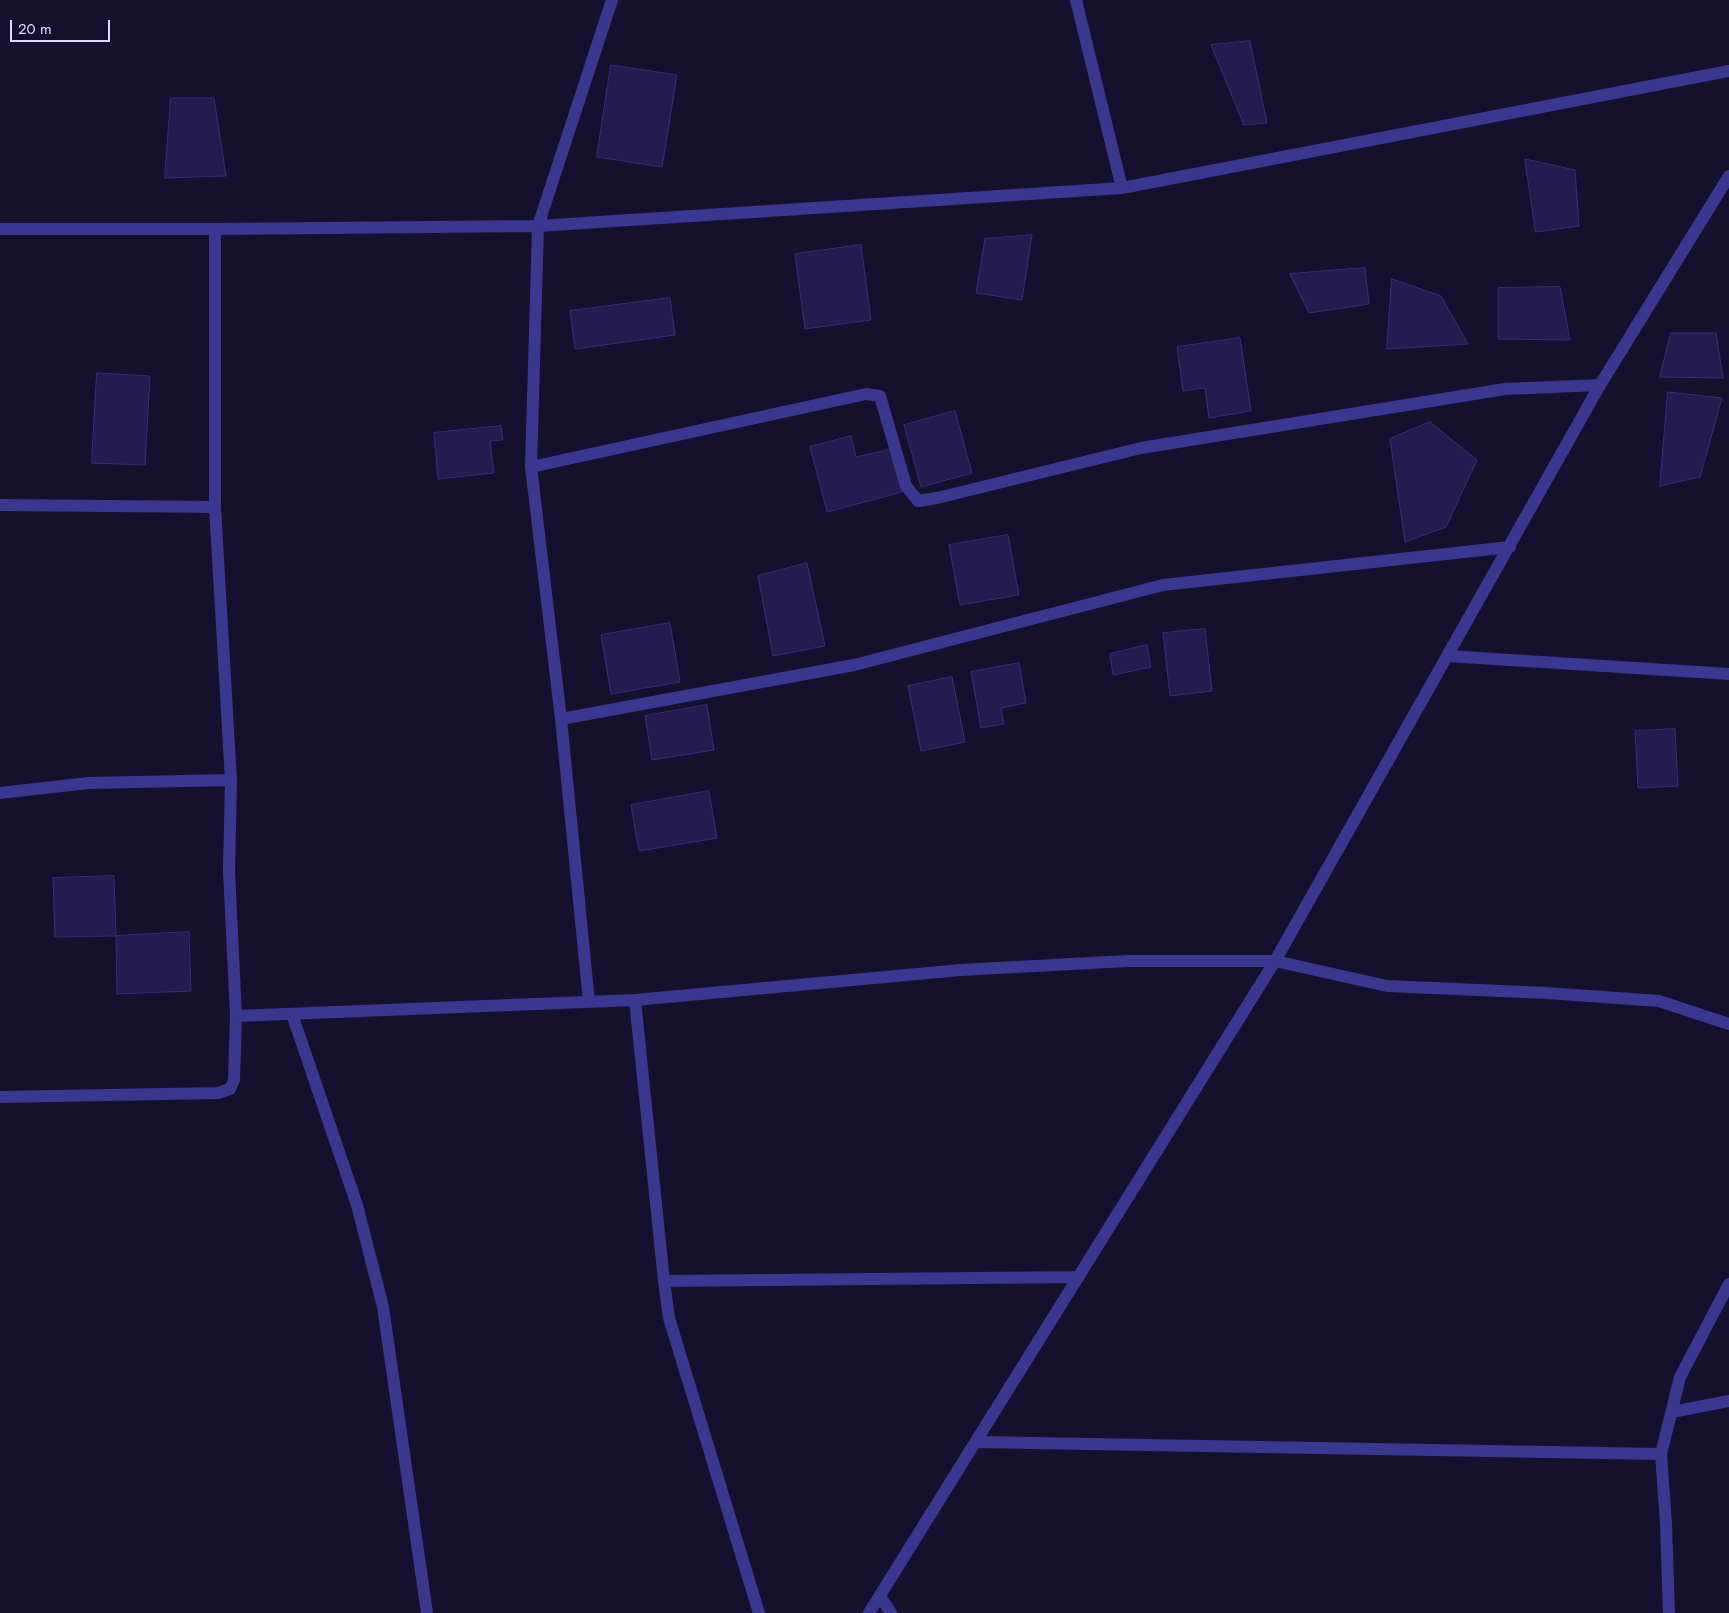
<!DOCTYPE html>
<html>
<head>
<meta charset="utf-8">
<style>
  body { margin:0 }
  #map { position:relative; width:1729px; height:1613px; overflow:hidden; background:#14102d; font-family:Jost,sans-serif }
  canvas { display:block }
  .scale { position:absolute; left:10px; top:20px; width:100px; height:22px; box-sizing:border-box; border:2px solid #dfdbff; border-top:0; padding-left:6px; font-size:15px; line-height:18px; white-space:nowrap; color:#dfdbff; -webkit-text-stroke:4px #14102d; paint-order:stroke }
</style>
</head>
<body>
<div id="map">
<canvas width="1729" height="1613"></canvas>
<div class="scale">20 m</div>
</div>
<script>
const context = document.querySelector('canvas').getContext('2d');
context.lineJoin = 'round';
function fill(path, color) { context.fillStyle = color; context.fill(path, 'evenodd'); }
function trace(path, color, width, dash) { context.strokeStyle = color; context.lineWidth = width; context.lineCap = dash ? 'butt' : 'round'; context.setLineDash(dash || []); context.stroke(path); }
const building = new Path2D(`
  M1250,41l17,82 -23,2 -33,-80z
  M611,65l66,10 -15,92 -65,-10z
  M171,98h43l12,78 -61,2z
  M1525,159l50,11 4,56 -43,6z
  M1032,235l-10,65 -46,-7 9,-54z
  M861,245l10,75 -66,9 -10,-75z
  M1365,268l4,36 -60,9 -19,-39z
  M1392,279l49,17 27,48 -81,5z
  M1560,287l10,53 -72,-1v-51z
  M670,298l5,37 -100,14 -5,-38z
  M1671,333h45l7,45 -63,-1z
  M1240,338l11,73 -42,7 -4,-30 -22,3 -6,-44z
  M97,373l53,3 -5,89 -53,-2z
  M1668,392l54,6 -22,79 -40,9z
  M955,411l17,62 -51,14 -17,-62z
  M1430,422l47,38 -31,67 -41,15 -15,-103z
  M501,426l2,14 -13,1 4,32 -56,6 -4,-46z
  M851,436l5,21 35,-8 11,43 -75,20 -17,-65z
  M1008,535l11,60 -59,10 -11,-60z
  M807,563l18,83 -52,10 -15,-80z
  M670,623l10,59 -69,12 -10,-59z
  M1205,629l7,62 -42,5 -7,-63z
  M1147,645l4,22 -38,8 -3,-21z
  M1019,663l7,40 -25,5 3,16 -23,4 -10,-56z
  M952,677l13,65 -44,9 -13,-65z
  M707,705l7,45 -62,10 -7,-44z
  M1675,729l3,57 -40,2 -3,-57z
  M709,791l8,47 -78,13 -8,-46z
  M114,876l2,60 -61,1 -2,-59z
  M189,932l2,59 -74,3 -1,-58z`);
const street = new Path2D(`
  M1076,0l46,188
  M0,229h215l323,-3 584,-38 607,-117
  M215,229v278l16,273 -2,91 7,145 399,-16 326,-30 166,-9h148l112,25 160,7 112,8 70,23
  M531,467l335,-73 14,2 26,90 12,15 19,-3 204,-50 364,-59 95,-4
  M0,505l215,2
  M1448,656l281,18
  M561,719l293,-54 309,-80 347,-38
  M0,793l88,-10 143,-3
  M635,1000l29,281 5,37 90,295
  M589,1002l-28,-283 -30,-252 7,-241 74,-226
  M292,1014l65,191 26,102 44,306
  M0,1097l218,-4 12,-4 4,-9 2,-64
  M664,1281l414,-4
  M1672,1412l57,-11
  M976,1442l685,12
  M880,1596l11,17
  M869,1613l406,-652 325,-576 129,-209
  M1669,1613l-3,-89 -5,-70 19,-77 49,-93`);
fill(building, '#241b4f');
trace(building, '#3a2b7c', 1);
trace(street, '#3a388e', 12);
</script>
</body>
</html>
